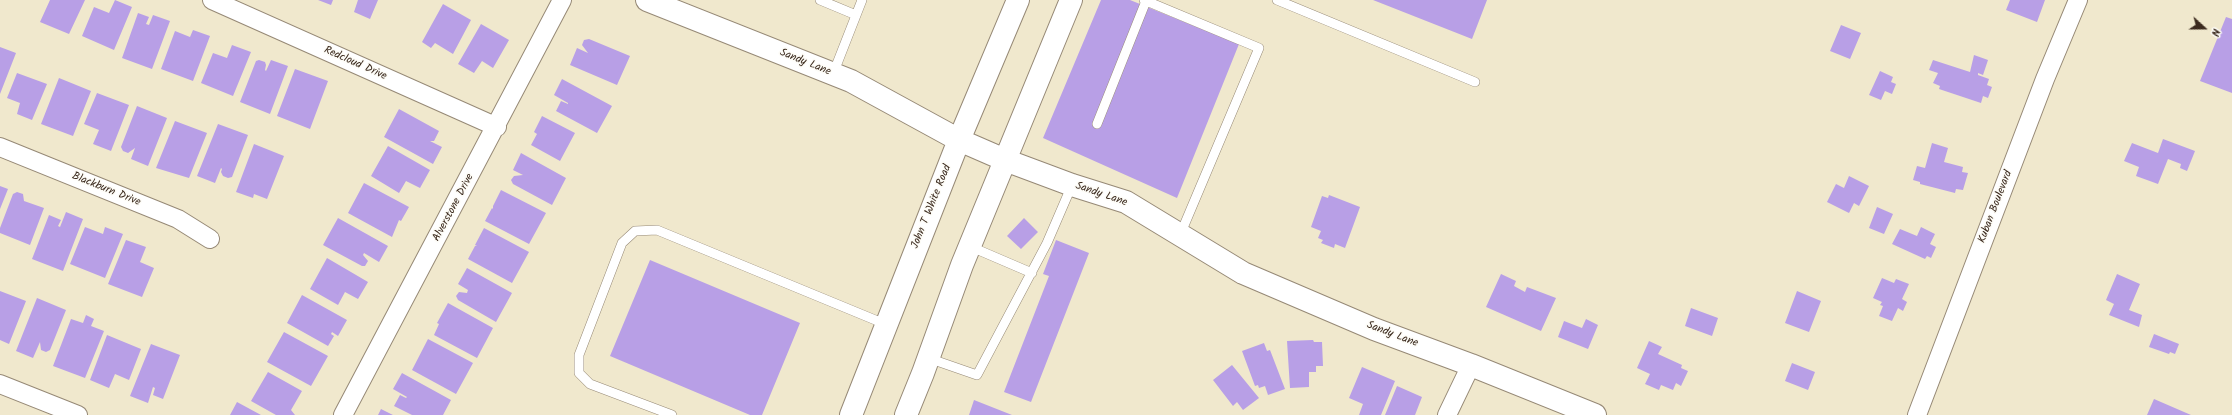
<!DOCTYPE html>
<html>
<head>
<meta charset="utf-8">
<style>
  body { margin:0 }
  #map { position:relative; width:2232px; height:415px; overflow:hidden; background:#f0e8cd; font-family:Kalam,sans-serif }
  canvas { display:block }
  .north { position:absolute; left:2184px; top:8px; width:40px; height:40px; -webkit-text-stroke:3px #fdfcf7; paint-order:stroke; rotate:111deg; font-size:11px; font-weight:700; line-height:16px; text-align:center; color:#3b2a1e }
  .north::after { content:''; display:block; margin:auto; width:14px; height:18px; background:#3b2a1e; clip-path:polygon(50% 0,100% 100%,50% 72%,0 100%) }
</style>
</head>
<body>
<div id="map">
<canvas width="2232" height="415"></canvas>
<div class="north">N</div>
</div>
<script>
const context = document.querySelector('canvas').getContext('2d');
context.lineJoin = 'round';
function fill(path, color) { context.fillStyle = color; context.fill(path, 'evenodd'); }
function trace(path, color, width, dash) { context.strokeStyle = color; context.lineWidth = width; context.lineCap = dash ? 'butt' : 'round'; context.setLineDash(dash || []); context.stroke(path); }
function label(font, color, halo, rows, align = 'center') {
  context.font = font + ' Kalam,sans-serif'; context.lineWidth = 3; context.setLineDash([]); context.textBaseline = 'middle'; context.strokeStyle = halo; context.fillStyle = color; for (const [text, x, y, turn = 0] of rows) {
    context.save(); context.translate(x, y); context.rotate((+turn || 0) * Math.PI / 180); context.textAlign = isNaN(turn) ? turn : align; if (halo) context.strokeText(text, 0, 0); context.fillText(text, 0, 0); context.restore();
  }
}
const building = new Path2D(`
  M50,0h35l-16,34 -29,-12z
  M115,0l17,7 -18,43 -32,-14 12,-29 15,6z
  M318,0h15l-2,5z
  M358,0h20l-8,19 -16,-7z
  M1101,0h29l109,44 -62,154 -134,-60z
  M1373,0h114l-15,39z
  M2010,0h35l-8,22 -31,-12z
  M443,4l28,16 -18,34 -18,-11 -4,5 -9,-6z
  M138,13l11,4 -3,7 3,1 4,-10 17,6 -18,48 -30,-11z
  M2226,17l6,2v74l-32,-12z
  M481,24l28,16 -16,28 -11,-7 -8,12 -16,-9z
  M1841,25l20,8 -11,26 -20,-8z
  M193,30l17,6 -17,45 -32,-12 14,-38 15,6z
  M589,39l41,17 -13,29 -47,-20 7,-17 11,5 -6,-8 2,-5z
  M232,45l19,7 -18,44 -32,-13 12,-30 14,5z
  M0,47l16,6 -16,41z
  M1974,55l14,5 -5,15 -5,-2v2l11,4 -2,6 5,2 -4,11 -5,-2 -2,7 -42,-14 1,-3 -7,-3 5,-10 -9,-3 4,-10 37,12z
  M259,60l6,2 1,3 -1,5 1,1 5,-11 17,6 -18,48 -30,-12 16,-41z
  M295,69l33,12 -18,48 -33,-13z
  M1880,71l13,6 -2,5 5,2 -4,10 -7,-3 -4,9 -12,-5z
  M17,73l30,11 -15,36 -15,-6 3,-11 -13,-5z
  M59,78l32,13 -18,45 -32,-12z
  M562,79l50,27 -15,27 -41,-22 5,-10 7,3v-1l-14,-8z
  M97,93l32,12 -18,46 -18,-7 6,-14 -15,-6z
  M137,106l30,12 -19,48 -17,-7 4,-11 -7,5 -5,-2 -2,-4z
  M399,109l40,22 -5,10h-4l12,6 -9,17 -49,-27z
  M542,116l33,17 -15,28 -29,-16 6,-11 -3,-2z
  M175,121l32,12 -18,45 -33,-10z
  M218,124l30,11 -16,42 -4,1 -5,-2 -2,-4 1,-3 -1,-1 -6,15 -18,-7z
  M2163,139l32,12 -8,20 -7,-3 1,-4 -13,-5 -10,25 -22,-8 3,-9 -15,-6 8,-18 26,10z
  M1932,143l16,5 -4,14 19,5 -1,5 6,1 -5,17 -7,-1 -1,4 -35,-9v-2l-7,-2 4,-14 8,2z
  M254,144l30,12 -17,43 -13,-5 -1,4 -17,-6z
  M388,146l42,24 -10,18 -14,-7 -7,12 -28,-17z
  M521,153l45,25 -14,27 -39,-21 -2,-4 3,-4 9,-1 -10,-5z
  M1849,176l20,10 -10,20 -5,-3 -5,10 -22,-11 9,-18 8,4z
  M364,183l45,24 -8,14 -2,-1 -7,17 -44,-24z
  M0,186l8,3 -8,20z
  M501,190l45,23 -17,31 -44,-23 7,-13 1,1v-3z
  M17,192l6,2 1,7 20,7 -14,37 -30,-12v-5l13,-34z
  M1329,195l31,12 -15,41 -10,-4 -1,4 -13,-5 2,-3 -5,-2 3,-7 -10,-4 11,-31 6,2z
  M1877,207l16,7 -9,20 -15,-6z
  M66,212l17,7 -20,52 -31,-12 17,-44 12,5 -3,6 2,1z
  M338,218l50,28 -9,16 -15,-9 -1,2 5,6 -3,5h-3l-39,-21z
  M1024,218l14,14 -17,17 -14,-13z
  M85,227l18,7 2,-7 18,7 -18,44 -35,-14z
  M1921,227l14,7 -5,10 6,3 -5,11 -4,-2 -2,3 -33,-15 8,-15 17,7z
  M484,228l45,24 -17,31 -44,-24 7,-13h2l-2,-1z
  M126,240l20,7 -6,15 14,6 -12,29 -34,-13z
  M1056,240l33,13 -58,149 -27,-10 45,-116 -6,-2z
  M327,258l41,24 -10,17 -13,-7 -7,13 -28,-16z
  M650,260l150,63 -38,92h-12l-140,-59z
  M467,268l45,25 -16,29 -38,-22 -2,-4 3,-4 8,1 1,-3 -10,-6z
  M1501,274l15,7 -2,5 11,6 2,-5 29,11 -15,33 -55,-24z
  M2117,274l23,10 -11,26 13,5 -3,12 -30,-12 5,-11 -8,-4z
  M1882,278l12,5 2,-4 13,5 -7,15 5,3 -4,9 -5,-3 -6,13 -13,-5 4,-10 -3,-1 2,-3 -9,-4z
  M0,291l26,10 -17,43 -9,-4z
  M1797,291l24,10 -12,31 -24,-9z
  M302,295l45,25 -9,16 -6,-4 -1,2 3,2 -6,10 -41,-23z
  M37,298l29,12 -16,40 -4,2 -5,-2 -1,-8 -7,16 -17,-7z
  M448,303l45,25 -16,30 -43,-23 5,-11 -2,-1z
  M1691,308l27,10 -6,18 -27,-10z
  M86,315l8,4 -3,7 13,5 -19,47 -32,-12 18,-47 12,4z
  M1586,319l12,6 -10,24 -30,-12 6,-16 18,7z
  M284,332l44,24 -17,30 -44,-24z
  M2154,334l25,10 -4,10 -5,-2 -1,2 -20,-7z
  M107,335l34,14 -12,31 -14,-6 -6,14 -19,-8z
  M428,339l45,24 -17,31 -44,-24z
  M1313,340l1,2h8l1,24h-7v6h-7v15l-19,1 -3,-47z
  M1649,341l13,6 -4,7 24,11 -1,3 7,3 -7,15 -5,-3 -3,7 -12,-5 -2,5 -14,-6 5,-10 -13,-6z
  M1264,343l3,8 3,-1 15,39 -17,6 -3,-9 -6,2 -1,-3 -3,1 -13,-35z
  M151,344l29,11 -17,44 -10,-4 2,-7 -2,-1 -5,16 -18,-7z
  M1792,363l23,9 -7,18 -23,-9z
  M1232,365l27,33 -16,12 -6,-8 -4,4 -20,-26z
  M1362,367l33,14 -14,34h-22l4,-11 -14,-6z
  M268,372l34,19 -11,19 4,5h-19l-25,-14z
  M402,373l49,27 -8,15h-31l-18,-9 6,-11 6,3 1,-1 -14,-8z
  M1397,386l25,11 -7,18h-30z
  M2154,399l37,16h-44z
  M974,400l38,15h-43z
  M237,402l24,13h-31z
  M381,409l12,6h-15z`);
const lane = new Path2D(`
  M820,0l36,15
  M1144,0l115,48 -79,187
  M1277,0l198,82
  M833,74l29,-74
  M1097,124l49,-123
  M969,246l63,27
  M928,358l49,17 70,-132 25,-58
  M672,415l-82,-31 -11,-11v-18l43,-112 13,-12 22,-1 228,94`);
const street = new Path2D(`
  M212,0l285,127
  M0,147l178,72 32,20
  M0,384l78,31
  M343,415l219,-415
  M1447,415l24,-50
  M1917,415l128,-336 33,-79`);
const secondary = new Path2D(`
  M647,0l204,81 108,59 46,20 67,25 54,17 117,71 131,56 97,36 124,50
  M851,415l108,-275 59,-140
  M906,415l17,-42 39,-108 109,-265`);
const streetNames = [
  ["Sandy Lane",805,63,22],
  ["Redcloud Drive",355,64,24],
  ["Blackburn Drive",106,190,22],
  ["Sandy Lane",1101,195,19],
  ["John T White Road",932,207,-68],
  ["Kuban Boulevard",1996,207,-69],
  ["Alverstone Drive",454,208,-62],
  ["Sandy Lane",1392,335,21]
];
fill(building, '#b89fe6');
trace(lane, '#968976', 10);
trace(street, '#968976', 20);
trace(secondary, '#968976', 24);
trace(lane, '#fff', 9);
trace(street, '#fff', 18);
trace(secondary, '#fff', 22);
label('11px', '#3b2a1e', '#fdfcf7', streetNames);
</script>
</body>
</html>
